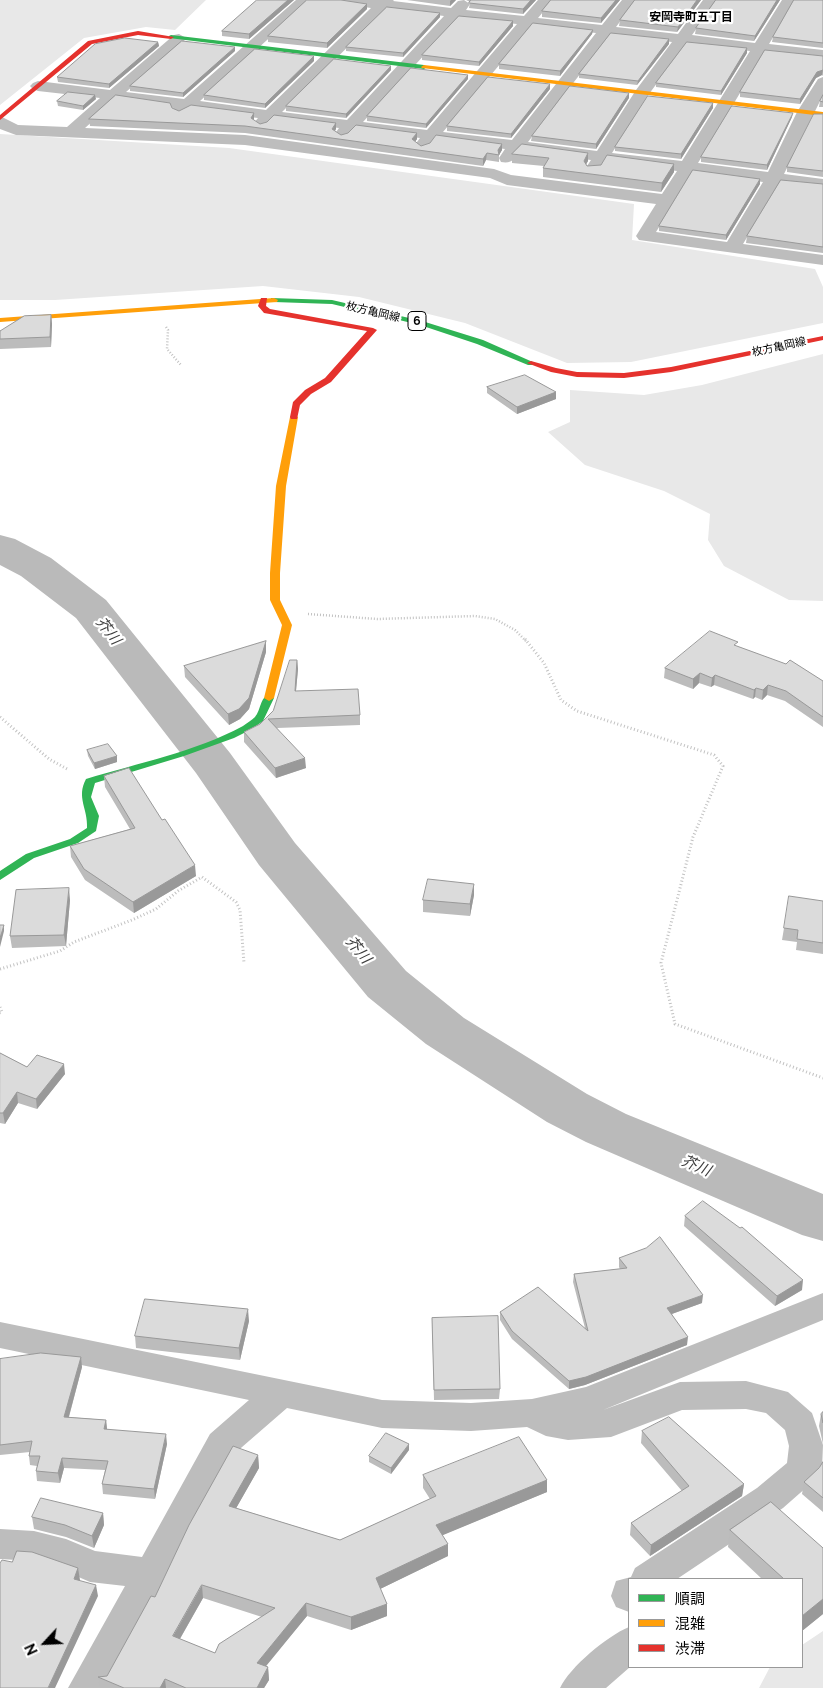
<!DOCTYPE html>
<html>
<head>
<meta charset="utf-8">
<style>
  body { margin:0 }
  #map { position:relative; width:823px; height:1688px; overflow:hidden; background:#fff; font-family:Raleway,"Noto Sans JP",sans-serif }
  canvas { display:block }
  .legend { position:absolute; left:628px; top:1578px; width:175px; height:90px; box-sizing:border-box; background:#fff; border:1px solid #999; margin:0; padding:6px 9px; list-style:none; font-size:15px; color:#000 }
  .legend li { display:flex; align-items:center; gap:10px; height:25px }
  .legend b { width:25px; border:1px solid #999 }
  .north { position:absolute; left:20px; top:1618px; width:50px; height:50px; -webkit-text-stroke:4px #fff; paint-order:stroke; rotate:245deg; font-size:14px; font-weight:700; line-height:20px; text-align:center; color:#000 }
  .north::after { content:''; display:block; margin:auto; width:18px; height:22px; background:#000; clip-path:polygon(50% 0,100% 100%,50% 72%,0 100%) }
</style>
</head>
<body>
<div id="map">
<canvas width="823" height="1688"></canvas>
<ul class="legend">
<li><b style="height:6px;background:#30b455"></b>順調</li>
<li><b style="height:6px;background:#ff9f0a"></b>混雑</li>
<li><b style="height:6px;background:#e5322d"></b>渋滞</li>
</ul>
<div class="north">N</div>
</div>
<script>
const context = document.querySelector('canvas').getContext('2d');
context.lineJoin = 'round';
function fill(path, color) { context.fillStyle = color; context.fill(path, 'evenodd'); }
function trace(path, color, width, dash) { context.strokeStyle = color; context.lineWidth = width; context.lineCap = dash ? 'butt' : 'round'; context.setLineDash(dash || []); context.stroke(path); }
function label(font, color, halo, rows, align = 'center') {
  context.font = font + ' Raleway,"Noto Sans JP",sans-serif'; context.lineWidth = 4.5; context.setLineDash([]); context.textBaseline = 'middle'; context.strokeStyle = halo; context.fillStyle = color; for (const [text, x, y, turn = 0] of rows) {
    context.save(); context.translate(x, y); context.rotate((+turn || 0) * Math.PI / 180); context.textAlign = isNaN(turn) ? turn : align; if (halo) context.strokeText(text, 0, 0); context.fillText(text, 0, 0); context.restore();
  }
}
const green = new Path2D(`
  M0,0h206l-31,30 -29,-3 -62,11 -84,67z
  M0,134l229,14 405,56 -2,36 183,29 8,18v36l-192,39 -64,1 -102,-40 -106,-26 -96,-11 -208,14h-55z
  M823,354v247l-34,-1 -65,-34 -16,-26 2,-26 -46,-23 -79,-26 -37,-33 22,-10v-32l74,5 58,-10z
  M823,1631v57h-64l11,-21h32v-22z`);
const river = new Path2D(`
  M0,535l15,4 36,19 55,42 124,153 65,90 111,128 58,47 123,76 39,20 197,80v47l-21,-6 -216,-93 -39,-20 -121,-78 -58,-47 -109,-132 -63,-92 -120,-155 -55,-42 -21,-11z`);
const pathFar1 = new Path2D(`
  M166,327l2,3 -1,19 14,16
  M308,614l69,5 98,-3 20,3 20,11 11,11`);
const path = new Path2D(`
  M525,639l19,24 17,37 16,11 137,44 9,11 -30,71 -32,126 14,61 148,54
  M0,717l49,42 20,11
  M0,969l60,-18 14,-9 58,-22 24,-11 22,-18 24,-14 34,25 4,8 4,53
  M0,1007l2,5 -2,1`);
const street = new Path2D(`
  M296,0h15l-111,101 66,9 105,-102 -28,-4 -7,-4h58l-1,1 58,7 7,-7 6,-1 6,4 -4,6 58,6 14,-16h15l-15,18 64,7 20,-25h14l-20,27 62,7 25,-34h14l-25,35 63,8 27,-43h14l-27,44 54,6v10l-59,-7 -66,110 70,9 29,-60 21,-33 5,-2v18l-39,79 39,5v10l-44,-5 -36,60 80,11v10l-184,-25 -3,-4 20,-32 -149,-19 -17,-7 -245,-33 -229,-10 -16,-6v-13l18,9 49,2 33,-29 -62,-7 -5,-2 -3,-3 3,-3 5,-2 72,9 64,-55 5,-1 7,4 -2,3 -58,51 58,7zM386,9l58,7 -97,104 -65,-8zM458,18l59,6 -90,106 -64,-8zM532,26l64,7 -84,107 -69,-8zM610,35l62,7 -36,48 -39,61 -69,-9zM686,44l64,7 -68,110 -70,-8 37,-59zM116,100l58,8 -2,3 2,3 6,2 11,-6 67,8 -5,6 8,5 6,-2 7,-7 65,8 -5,7 8,5 6,-2 7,-8 65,8 -6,8 8,5 6,-2 7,-9 70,9 -6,9 2,4c11,2 14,-3 20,-11l70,9 -6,9 2,4h12l7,-11 71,9 -15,23 -151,-19 -17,-6 -249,-34 -160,-7zM692,173l71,9 -36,60 -71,-10z
  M823,1293v27l-220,90 77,-28 66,-1 42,11 24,21 11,32 -1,24 -6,10 -33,29 -106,71h-48v33l-13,-5 -5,-11 5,-15 15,-4 4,-9 122,-80 30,-25 2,-17 -4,-16 -19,-17 -20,-4 -64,1 -71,27 -43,3 -22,-4 -19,-9 -56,4 -89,-3 -95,-20 -53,46 -127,234h-39l57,-102 -35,-4 -32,-14 -24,-7 -34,-2v-30l34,2 32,8 29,12 47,6 68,-123 39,-34 -249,-52v-26l382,78 89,3 61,-4 54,-12z
  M629,1627l1,40 -24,21h-46c10,-21 47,-52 69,-61z`);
const fast = new Path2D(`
  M171,35l253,30 3,2 -3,2 -255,-31v-2z
  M271,298l61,2 90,21 61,19 52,23 -1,2h-6l-51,-21 -57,-19 -88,-21 -58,-2h-3z
  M269,695l5,3 -11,23 -11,8 -18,9 -50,18 -89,27 -4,14 8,19 -3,15 -18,12 -44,15 -34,22v-9l26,-17 44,-15 17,-11c1,-20 -11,-30 -1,-49 52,-16 109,-27 157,-53 4,-3 9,-6 12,-9 6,-7 5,-20 14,-22z`);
const slow = new Path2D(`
  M424,65l399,47v4l-401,-48 -1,-1z
  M274,298l4,2 -1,2 -277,20v-4z
  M294,414l4,3 -12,69 -6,87v27l12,25 -18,73 -5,3 -5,-3 18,-73 -12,-25v-27l6,-87 14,-69z`);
const jam = new Path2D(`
  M138,31l36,6 -3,2 -33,-4 -46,9 -92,76v-5l88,-74z
  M261,298h6l-1,8 4,3 103,19 4,2 -46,52 -20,12 -11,11 -3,14h-6l-1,-2 3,-15 12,-12 20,-12 42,-47 -103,-18 -6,-7z
  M823,336v4l-152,32 -47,6 -47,-1 -26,-5 -24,-9 4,-2 25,7 21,4 47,1 47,-6z`);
const wall = new Path2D(`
  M257,0h37l-45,39 -27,-3v-5z
  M407,0h49l-6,6z
  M466,0h70l-13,14 -54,-6 1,-6z
  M551,0h69l-19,23 -59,-6v-6z
  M635,0h66l-24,32 -58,-6 1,-6z
  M716,0h64l-26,41 -59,-7 1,-6z
  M823,0v48l-51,-6 1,-5z
  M367,4v5l-40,39 -59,-6v-6z
  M440,13v4l-37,40 -57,-6v-4z
  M513,21v5l-34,40 -57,-6v-5z
  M593,30l-1,4 -32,42 -61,-7v-5z
  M158,42l1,4 -50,42 -51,-6 -1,-5z
  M669,44l-32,41 -58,-7v-4z
  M235,51l-52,46 -53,-6v-5z
  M747,53l-26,42 -65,-8v-4z
  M823,56v20l-1,-1 -6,3 -16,26 -60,-7v-5z
  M314,61l-49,47 -61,-8v-5z
  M391,66v4l-45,48 -60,-7v-5z
  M468,79l-42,49 -59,-7v-5z
  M550,89l-39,49 -64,-7v-5z
  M823,95v12h-4l1,-6z
  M629,98l-33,51 -65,-8 1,-5z
  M96,99l-13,11 -25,-4 -1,-5z
  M713,103v5l-32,51 -66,-8v-4z
  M172,108l7,3 75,2v7l6,4 76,5 -1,2 6,4 76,4 -2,3 6,4 81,-2v6l-3,5v7l-13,-2 -3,6 -238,-33 -155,-7 -1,-7z
  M823,114v63l-36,-5v-5z
  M792,117l-25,53 -66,-8v-5z
  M512,154l76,7 -2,3 1,2 87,6 -13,20 -118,-15v-9l1,-2 -32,-3z
  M760,184l-34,56 -67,-9v-5z
  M823,184v69l-77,-10 1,-7z
  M51,315l1,9 -1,23 -51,2v-18z
  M487,387l69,5v7l-39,15 -30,-21z
  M266,641v11l-17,57 -9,10 -11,6 -44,-48 -1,-11z
  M737,646l86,35v46l-38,-26 -18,-6 -5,5 -7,-3 -2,2 -39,-14 -3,2 -12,-4 -6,6 -29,-11 1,-10z
  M297,660l1,9 -2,22 64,24v10l-83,3 29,40 -30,10 -32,-36v-10l16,-8 13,-13z
  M87,750l30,6v6l-22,7 -7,-13z
  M104,776l92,100 -62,37 -49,-33 -14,-23 -1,-11 60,-17 -25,-42z
  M474,884v11l-4,21 -47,-4v-12z
  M70,900l-4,46 -54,2 -2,-12z
  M823,901v53l-27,-4 1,-8 -15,-2 2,-12z
  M0,1053l27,14 38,7 -28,35 -19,-6 -13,21 -5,-1z
  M685,1216l117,74 -27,16 -91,-80z
  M619,1258l83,45 -30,11 15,31 -102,40 -16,4 -57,-50 -12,-19v-8l85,16 -12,-46 1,-8 46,-5 -1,-2z
  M432,1318l68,71 -1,10 -65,1z
  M249,1321l-9,39 -104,-12 -1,-12z
  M0,1359l82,8 -13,50 37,3 1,9 60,15 -12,55 -52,-5 -1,-10 3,-14 -41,-2 -4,15 -23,-2 -1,-10 1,-5 -7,-1 -1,-9 1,-4 -30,3z
  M823,1412v32l-4,-18 2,-12z
  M642,1431l102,53 -2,12 -92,60 -20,-21 1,-12 51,-32 -41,-48z
  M409,1450l-18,24 -22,-12v-6z
  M258,1455l1,13 -23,40 104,32 90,-41 -7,-11v-13l124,5v12l-105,43 6,21 -68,33 7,15v12l-36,14 -44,-14 -42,50 3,1 1,13 -5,8h-164l-2,-11 9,-1 48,-79zM203,1598l59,19 -47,36 -35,-14z
  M823,1462v50l-21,-18 2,-12 15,-14z
  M103,1513l1,12 -10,23 -28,-11 -32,-8 -2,-12z
  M730,1530l93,18v66l-21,17v-52h-40l-34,-32z`);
const shadedWall = new Path2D(`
  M288,0h6l-45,39v-5z
  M451,0h5l-6,6v-5z
  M531,0h5l-13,14v-5z
  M616,0h4l-19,23v-5z
  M697,0h4l-24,32 1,-5z
  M777,0h3l-26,41 1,-5z
  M367,4v5l-40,39v-5z
  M440,13v4l-37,40v-4z
  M513,21v5l-34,40v-4z
  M593,30l-1,4 -32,42v-5z
  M669,39v5l-32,41 1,-4z
  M158,42l1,4 -50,42v-4z
  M235,47v4l-52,46v-4z
  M747,48v5l-26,42v-4z
  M314,56v5l-49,47v-4z
  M391,66v4l-45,48v-4z
  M823,70l-1,5 -6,3 -16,26v-5l17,-27z
  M468,75v4l-42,49v-4z
  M550,84v5l-39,49v-4z
  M629,93v5l-33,51v-5z
  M95,95l1,4 -13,11v-4z
  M713,103v5l-32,51v-5z
  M254,113v6l-3,5v-6z
  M793,113l-1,4 -25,53v-5z
  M336,123v6l-4,6v-6z
  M417,133v6l-5,7v-7z
  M502,144v6l-3,5 -1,-5z
  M487,153l-1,7 -3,6v-7z
  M588,153v8l-5,9 1,-9z
  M674,164v8l-13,20 1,-9z
  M760,179v5l-34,56v-5z
  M51,315l1,9 -1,23 -1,-10z
  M556,392v7l-39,15v-7z
  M266,641v11l-17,57 -9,10 -11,6 -1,-11z
  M297,660l1,9 -3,32v-10z
  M700,673l-1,10 -6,6v-10z
  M715,675l-1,10 -3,2 1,-9z
  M768,685l-1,10 -5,5 1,-10z
  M756,688l-1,9 -2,2 1,-9z
  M117,756v6l-22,7 -1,-6z
  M305,758l1,10 -30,10 -1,-10z
  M195,865l1,11 -62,37 -1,-11z
  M474,884v11l-4,21v-12z
  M69,888l1,12 -4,46 -2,-11z
  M4,925v6l-4,16v-9z
  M64,1064l1,10 -28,35 -1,-10z
  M17,1092l1,11 -13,21 -2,-11z
  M803,1280l-1,10 -27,16 2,-10z
  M703,1295l-1,8 -36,13 1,-8z
  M248,1309l1,12 -9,39 -1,-12z
  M688,1337l-1,8 -102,40 -16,4v-8z
  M81,1357l1,10 -16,60 -2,-10z
  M106,1420l1,9h-3z
  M166,1434l1,10 -12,55 -1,-10z
  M409,1444v6l-18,24v-6z
  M258,1455l1,13 -29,51 -1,-13z
  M62,1458l2,10 -4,15 -2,-10z
  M547,1480v12l-111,46v-13z
  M744,1484l-2,12 -92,60 1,-11z
  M103,1513l1,12 -10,23 -2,-12z
  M448,1544v12l-72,35v-13z
  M78,1568l2,12 -5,10 -1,-11z
  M96,1585l2,11 -43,92h-7z
  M202,1585l1,13 -29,51 -1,-13z
  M823,1599v15l-21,17v-15z
  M306,1603l1,13 -49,60 -1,-13z
  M387,1604v12l-36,14v-13z
  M268,1667l1,13 -5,8h-7z
  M165,1679l1,9h-6z`);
const building = new Path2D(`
  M257,0h31l-39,34 -27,-3z
  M307,0h34l26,4 -40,39 -59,-7z
  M471,0h60l-8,9 -54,-6z
  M551,0h65l-15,18 -59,-7z
  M635,0h62l-19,27 -58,-7z
  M716,0h61l-22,36 -59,-8z
  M794,0h29v43l-50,-6z
  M387,7l53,6 -37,40 -57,-6z
  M459,16l54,5 -34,41 -57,-7z
  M533,23l60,7 -33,41 -61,-7z
  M611,33l58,6 -31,42 -59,-7z
  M125,38l33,4 -49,42 -52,-7 38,-33z
  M182,41l53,6 -52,46 -53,-7z
  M687,42l60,6 -26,43 -65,-8z
  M255,49l59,7 -49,48 -61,-9z
  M765,50l58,6v14l-6,2 -17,27 -60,-7z
  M334,59l57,7 -45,48 -60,-8z
  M411,68l57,7 -42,49 -59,-8z
  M488,77l62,7 -39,50 -64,-8z
  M570,86l59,7 -33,51 -64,-8z
  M68,92l27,3 -12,11 -26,-5z
  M116,95l54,8 2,5 7,3 12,-6 63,8 -3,5 9,6 7,-2 7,-7 62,8 -4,6 9,6 7,-2 8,-8 61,8 -5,6 9,7 9,-3 6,-8 66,9 -4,6 1,5 -12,-2 -4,6 -238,-33 -156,-7z
  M823,95v7l-3,-1z
  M648,96l65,7 -32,51 -66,-7z
  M732,106l61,7 -26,52 -66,-8z
  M814,114h9v57l-36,-4z
  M522,144l66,9 -4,8 3,5 14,-1 6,-10 67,9 -12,19 -119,-15 6,-10 -37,-4z
  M693,170l67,9 -34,56 -67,-9z
  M781,180l42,4v63l-76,-11z
  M51,315l-1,22 -50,2v-8l24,-15z
  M525,375l31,17 -39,15 -30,-20z
  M710,631l28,11 -4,3 52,19 4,-4 33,21v36l-37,-26 -18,-6 -5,5 -7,-2 -2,2 -39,-15 -3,3 -12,-5 -7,6 -28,-11z
  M266,641l-17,57 -10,11 -11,5 -44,-48z
  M290,660h7l-2,31 63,-2 2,26 -92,4 37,39 -30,10 -31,-36 16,-8 13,-13z
  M108,744l9,12 -23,7 -7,-13z
  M129,768l33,52 3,-1 30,46 -62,37 -49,-33 -14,-23 65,-18 -31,-52z
  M428,879l46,5 -4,20 -47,-4z
  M69,888l-5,47 -54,1 6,-46z
  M789,896l34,5v42l-26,-4 1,-9 -14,-2z
  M0,925h4l-4,13z
  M0,1053l27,14 10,-12 27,9 -28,35 -19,-7 -14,21h-3z
  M703,1201l37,27 2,-1 61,53 -26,16 -92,-80z
  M660,1237l43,58 -36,13 21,29 -102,40 -17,4 -57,-50 -12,-19 38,-25 50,44 -14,-57 53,-6 -8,-10 27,-10z
  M145,1299l103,10 -9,39 -104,-12z
  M498,1316l2,73 -66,1 -2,-72z
  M41,1353l40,4 -17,60 42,3 -2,9 62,5 -12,55 -52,-5 6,-23 -46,-3 -4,15 -22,-2 4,-15h-11l3,-15 -32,4v-86z
  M823,1412v11l-2,-9z
  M669,1417l75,67 -93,61 -20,-22 58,-37 -47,-55z
  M386,1433l23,11 -18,24 -22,-12z
  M519,1437l28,43 -111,45 12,19 -72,34 11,26 -36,13 -45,-14 -49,60 11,4 -11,21h-71l-21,-9 -5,9h-36l-26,-11 9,-1 44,-80 4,1 34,-72 44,-79 25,9 -29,51 111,34 96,-44 -13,-21zM202,1585l73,23 -56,36 -4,9 -42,-17z
  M823,1462v36l-19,-16 15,-14z
  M41,1498l62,15 -11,23 -27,-11 -33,-8z
  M771,1502l52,46v51l-21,17v-37h-18l-54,-49z
  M17,1551l15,1 46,16 -4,11 22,6 -48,103h-48v-125l2,-3 10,2z`);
const farStreetnames = [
  ["枚方亀岡線",373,312,13],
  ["枚方亀岡線",779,347,-12]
];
const farNeighbourhoodnames = [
  ["安岡寺町五丁目",691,17]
];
const shields = [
  [417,321,18]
];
const shieldNames = [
  ["6",417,321]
];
const waterNames = [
  ["芥川",108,631,52],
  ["芥川",358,950,50],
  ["芥川",696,1166,23]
];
fill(green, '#e8e8e8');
fill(river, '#bababa');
trace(pathFar1, '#c2c2c2', 2.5, [1, 2]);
trace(path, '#c2c2c2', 3, [1, 2.5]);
fill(street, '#bdbdbd');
fill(fast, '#30b455');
fill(slow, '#ff9f0a');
fill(jam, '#e5322d');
fill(wall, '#bcbcbc');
fill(shadedWall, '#999');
fill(building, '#dbdbdb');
trace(building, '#999', 1);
label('11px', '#000', '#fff', farStreetnames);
label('bold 12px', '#000', '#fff', farNeighbourhoodnames);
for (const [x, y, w] of shields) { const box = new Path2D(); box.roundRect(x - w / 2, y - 9.5, w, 19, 4); context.fillStyle = '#fff'; context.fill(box); trace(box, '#000', 1); }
label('bold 12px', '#000', null, shieldNames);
label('italic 15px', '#3d3d3d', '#fff', waterNames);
</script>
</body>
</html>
